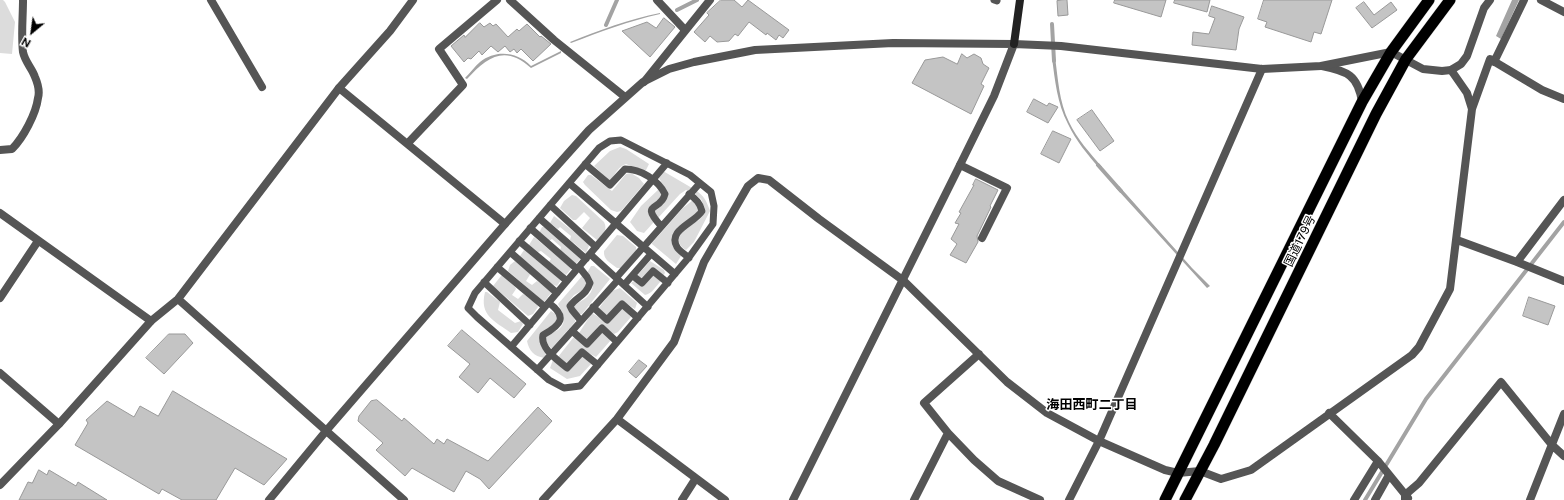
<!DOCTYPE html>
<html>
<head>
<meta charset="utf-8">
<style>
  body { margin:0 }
  #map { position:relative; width:1564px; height:500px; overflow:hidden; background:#fff; font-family:"Public Sans",sans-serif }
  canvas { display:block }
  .north { position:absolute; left:12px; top:12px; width:40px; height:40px; -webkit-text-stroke:3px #fff; paint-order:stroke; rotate:209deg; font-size:11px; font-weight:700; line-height:16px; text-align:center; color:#000 }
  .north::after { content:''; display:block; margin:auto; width:14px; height:18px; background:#000; clip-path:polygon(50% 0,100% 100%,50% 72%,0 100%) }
</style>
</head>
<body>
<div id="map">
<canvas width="1564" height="500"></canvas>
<div class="north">N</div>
</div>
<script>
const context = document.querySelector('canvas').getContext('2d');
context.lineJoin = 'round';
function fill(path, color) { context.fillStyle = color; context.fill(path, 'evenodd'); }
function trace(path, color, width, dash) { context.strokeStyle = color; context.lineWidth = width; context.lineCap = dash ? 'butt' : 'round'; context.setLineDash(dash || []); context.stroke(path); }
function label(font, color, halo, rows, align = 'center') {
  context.font = font + ' "Public Sans","Noto Sans JP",sans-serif'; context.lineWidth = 3; context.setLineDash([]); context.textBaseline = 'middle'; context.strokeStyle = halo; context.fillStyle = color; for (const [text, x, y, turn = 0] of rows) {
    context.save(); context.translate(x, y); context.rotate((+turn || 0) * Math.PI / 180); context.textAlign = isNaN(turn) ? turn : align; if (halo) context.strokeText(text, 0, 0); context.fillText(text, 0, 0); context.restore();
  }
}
const green = new Path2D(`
  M0,0h3l2,2 10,20 -3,32 -12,-1z
  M620,147l6,2 23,15 -3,6 -2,1 -18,-7c-7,2 -11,10 -15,16h-2l-15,-14 16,-15z
  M663,171l29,17 -3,3 -3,-1 -6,4 -22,24 -2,-1 -2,-9 7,-6 4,-14 -6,-10z
  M631,173l8,5 5,6 -23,27 -4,1 -6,-2 -26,-25 -2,-3 5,-7h3l21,16 14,-17z
  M659,189l5,7 -11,9v18l-9,10 -7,-2 -7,-9 11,-16z
  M695,190c9,5 12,12 15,21l-16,31 -8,8c-6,-3 -11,-12 -5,-19 9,-8 17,-6 25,-20l-5,-12 -5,-4z
  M572,195l4,1 28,26c4,8 -1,12 -7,18l-15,-12 8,-10 -6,-6 -8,8h-3l-13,-12 4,-7z
  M693,200l6,10 -11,11 -10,6 -6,10 9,19 -5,8 -24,-20v-1l31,-35z
  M554,216l34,27 1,3 -3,7 -16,-13 1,-4 -11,-9 -2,2 -8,-6z
  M542,227h3l36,31 -5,6 -16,-13 1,-4 -9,-8 -3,2 -10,-8z
  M617,235l6,1 13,11v3l-14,18h-5c-6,-5 -14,-8 -13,-17z
  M534,237l36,30 1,2 -5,6 -17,-13 2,-3 -10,-8 -3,1 -9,-7z
  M524,250l37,30 -4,6 -4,-1 -32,-26 -1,-3z
  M515,261l16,12 -5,8 6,4 5,-4 14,10v2l-7,9 -36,-31 2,-6z
  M650,261l14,9 1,3 -2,3 -9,-7 -11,12 -6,-5z
  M591,266h3l16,13 -28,35h-3l-5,-7c3,-5 9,-6 13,-10 9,-9 6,-16 0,-24z
  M502,275l13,12 1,2 -4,6 6,4 5,-5 2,1 12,9 1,3 -5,7 -5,2 -35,-30 8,-10z
  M583,275l4,9 -4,6 -9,5 -7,9 1,4 7,12v2l-23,26h-1l-6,-7 1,-5c4,-3 8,-4 12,-6 10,-8 5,-16 0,-26z
  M652,275l9,6c-5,5 -9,13 -16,14l-14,-12 4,-3 7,5z
  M620,288l17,15 -2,6 -14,-9 -13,16h-2l-7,-8 13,-17z
  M485,292h2l13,10 -2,8 17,13 6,-2 2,3 -5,8 -7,1c-16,-12 -32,-17 -26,-41z
  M621,307l10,10 -13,15 -4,2 -14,-10 -12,15h-2l-7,-6 13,-20 16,10z
  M551,311l6,4 1,6 -16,12 4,23 -2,2c-10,-2 -15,-7 -17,-17z
  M602,331l9,9 -15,17 -15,-8 -13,14h-2l-8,-6 15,-19 3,-1 12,9z
  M581,356h1l9,8 -11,12 -13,3 -17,-11 3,-8 14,12z`);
const water = new Path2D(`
  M1512,0h7l-18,39 -5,-3z
  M660,13v1c-31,7 -60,18 -89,29l-1,-1c30,-12 59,-23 90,-29z
  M561,51v2l-30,15c-26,-24 -44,-11 -64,11l-2,-1c5,-5 10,-12 15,-16 16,-13 38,-10 51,4z
  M1055,57c3,21 4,45 14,65 8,17 21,31 33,45l-2,2c-12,-14 -24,-28 -32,-45 -11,-21 -13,-44 -16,-66z
  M1119,186l73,82 18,18 -3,2 -91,-100z`);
const stream = new Path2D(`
  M677,10l20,-10
  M1052,24l2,37
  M606,25l11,-25
  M1098,165l23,26
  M1365,500l61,-101 138,-177`);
const building = new Path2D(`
  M721,0h13l8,7 6,-7 41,30 -6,8 -4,-3 -3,5 -9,-7 -1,2 -17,-13 -11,14 -3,-2 -6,7 -12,1 -7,-6 -5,6 -11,-10 15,-17 -2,-2z
  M1067,0l1,15 -10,1 -1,-15z
  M1115,0h51l-5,17 -47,-14z
  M1175,0h35l-3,12 -33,-9z
  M1264,0h68l-11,34 -7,-2 -3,10 -46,-15 2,-5 -9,-3z
  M1364,2l10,13 17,-13 6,8 -25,18 -16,-20z
  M1212,6l32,11 -5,12 -3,21 -44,-5 1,-13 16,2 6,-16 -6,-2z
  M664,18l11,9 -25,30 -28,-26 25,-9 9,6z
  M480,23l4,4 6,-4 3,3 3,-2 12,13 9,-8 2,2 8,-7 13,13 1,-1 10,8 -18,17 -12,-12 -4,4 -3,-4 -4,3 -5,-6 -7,6 -7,-6 -9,9 -3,-4 -8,8 -3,-1 -4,4 -13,-16 13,-11 1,2z
  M962,54l5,4 7,-4 7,4 2,6 6,4 -8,16 3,2 -13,28 -59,-31 13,-23 18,-3 14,7z
  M1034,99l13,7 2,-3 9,4 -10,16 -21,-11z
  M1092,110l22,31 -14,10 -23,-31z
  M1053,131l18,8 -12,24 -18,-9z
  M976,179l22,11 -8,16 1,1 -14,29 1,6 -12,21 -16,-8 7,-11 -6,-5 8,-15 -4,-1 6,-10 -2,-1 15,-27h-1z
  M1529,297l26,9 -7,19 -25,-9z
  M462,330l64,54 -12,14 -24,-20 -12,15 -19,-16 11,-13 -22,-18z
  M169,334h16l8,9 -29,31 -18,-16z
  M639,360l8,6 -11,12 -7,-6z
  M173,391l114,68 -23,26 -29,-17 -19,32h-34l-20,-11 -3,5 -84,-49 13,-22 -2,-3 21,-19 27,16 6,-11 18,10z
  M377,400l25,21 2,-3 30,26 3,-5 7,5 3,-5 41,22 50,-54 14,14 -63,68 -9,-10 -14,-8 -12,21 -42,-24 -7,8 -29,-26 7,-7 -25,-22 1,-5 12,-15z
  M39,470l8,5 2,-5 27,16 2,-4 29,18h-88l9,-18 4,1z`);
const service = new Path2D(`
  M994,0l3,1
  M621,140l69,35 21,17 3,14 -1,18 -23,32 -110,130 -16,2 -15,-8 -72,-63 -9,-9 7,-15 124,-145 11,-7z
  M585,164l25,21 15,-16c16,0 33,11 40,25 -4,18 -26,7 -4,32
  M569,183l106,91
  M550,205l46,42
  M539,218l47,41
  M530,228l47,41
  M519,241l48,40
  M510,252l47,41
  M590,254l58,53
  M689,258c-4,-4 -10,-7 -12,-11 -10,-17 18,-24 25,-36 -2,-8 -6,-12 -13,-17
  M497,267l48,40
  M579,267l8,10 3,6c-4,13 -13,13 -20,23l2,4 9,11
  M633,276l9,7 11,-12 15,12
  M616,278l84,-95
  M484,282l46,43
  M624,285l27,-31
  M549,303c19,14 12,22 -6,32 -3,14 15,25 24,33l15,-16 16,13
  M593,307l14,13 15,-16 16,14
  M572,331l15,13 15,-16 15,14
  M511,347l156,-184
  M537,370l81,-90`);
const minor = new Path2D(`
  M211,0l51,87
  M510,0l44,40 71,57
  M657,0l28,30
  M1541,0l23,12
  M1494,62l30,-62
  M1322,66c25,5 36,9 40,36
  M644,82l66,-82
  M339,88l166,136
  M1472,109l18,-50 52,31 22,9
  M408,143l55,-58 -24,-36 58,-49
  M0,150l12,-1c11,-11 24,-35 26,-51 2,-7 0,-14 -3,-21 -3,-9 -10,-15 -12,-25 -2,-17 0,-35 0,-52
  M960,165l47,23 -25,50
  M0,213l151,108
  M1457,240l60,22 47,19
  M1517,262l47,-62
  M0,298l38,-57
  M0,373l59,51
  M1329,413l49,48 30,37
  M617,419l108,81
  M948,433l26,27 24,21 42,19
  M543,500l74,-81 57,-77 30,-80 44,-76 10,-8 11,2 50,39 85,62 103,101 40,31 52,28 66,29 13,3 22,-2 21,8 30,-9 161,-115 7,-8 31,-58 22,-180 -5,-16 -16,-23
  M682,500l14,-22
  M914,500l34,-67 -24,-30 55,-49
  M1069,500l30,-59 163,-372
  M1354,500l24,-39
  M1375,500l14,-25
  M1405,500v-5l14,-12 82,-101 51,63 12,11
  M1530,500l34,-86`);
const tertiary = new Path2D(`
  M178,299l226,201
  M0,485l59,-61 92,-103 27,-22 161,-211 51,-57 23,-31
  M269,500l57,-69 179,-207 84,-94 54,-48 26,-13 25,-7 61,-12 138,-7 121,1 47,2 201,23 59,-3 70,-14 32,17 19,2 9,-1 10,-6 6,-8 17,-48 6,-8
  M793,500l167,-335 34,-69 20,-52`);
const secondary = new Path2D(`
  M1014,44l6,-44`);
const trunk = new Path2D(`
  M1165,500l197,-398 29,-50 38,-52
  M1185,500l29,-55 162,-331 30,-55 44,-59`);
const streetNames = [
  ["国道179号",1300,241,-64]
];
const neighbourhoodNames = [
  ["海田西町二丁目",1092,405]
];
fill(green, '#dcdcdc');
fill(water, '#a3a3a3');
trace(stream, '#a3a3a3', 4);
fill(building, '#c4c4c4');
trace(building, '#999', 1);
trace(trunk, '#dbdbdb', 12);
trace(service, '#555', 7);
trace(minor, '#555', 8);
trace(tertiary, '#555', 8);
trace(secondary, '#222', 8);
trace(trunk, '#000', 11);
label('12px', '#000', '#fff', streetNames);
label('bold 13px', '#000', '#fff', neighbourhoodNames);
</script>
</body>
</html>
